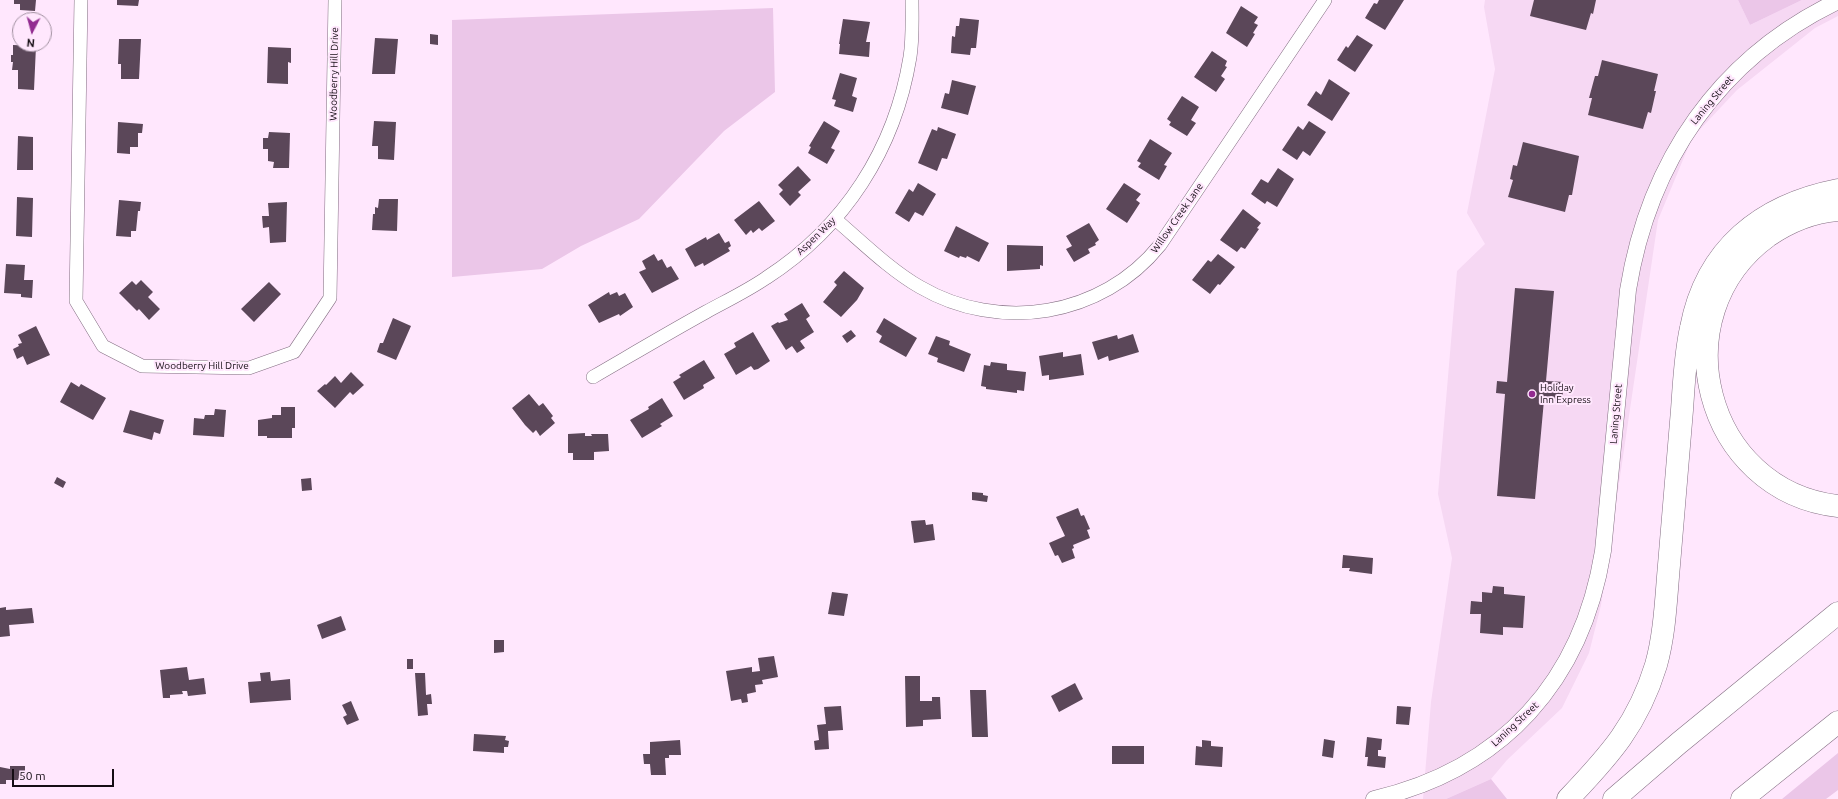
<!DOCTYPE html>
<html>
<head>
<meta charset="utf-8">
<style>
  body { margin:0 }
  #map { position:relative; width:1838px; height:799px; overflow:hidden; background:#ffe7fd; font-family:Ubuntu,sans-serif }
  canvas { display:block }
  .north { position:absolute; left:12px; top:12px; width:40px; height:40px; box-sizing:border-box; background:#ffe7fd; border:1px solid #a190a0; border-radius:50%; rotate:186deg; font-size:11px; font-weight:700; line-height:16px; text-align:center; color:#150d14 }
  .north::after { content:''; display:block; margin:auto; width:14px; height:18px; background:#922b90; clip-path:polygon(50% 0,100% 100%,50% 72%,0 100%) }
  .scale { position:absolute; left:12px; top:769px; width:102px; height:18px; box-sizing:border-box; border:2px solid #150d14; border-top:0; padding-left:5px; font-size:12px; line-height:14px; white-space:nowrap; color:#150d14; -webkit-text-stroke:3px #ffe7fd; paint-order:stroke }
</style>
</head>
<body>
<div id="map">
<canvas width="1838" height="799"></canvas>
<div class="north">N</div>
<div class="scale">50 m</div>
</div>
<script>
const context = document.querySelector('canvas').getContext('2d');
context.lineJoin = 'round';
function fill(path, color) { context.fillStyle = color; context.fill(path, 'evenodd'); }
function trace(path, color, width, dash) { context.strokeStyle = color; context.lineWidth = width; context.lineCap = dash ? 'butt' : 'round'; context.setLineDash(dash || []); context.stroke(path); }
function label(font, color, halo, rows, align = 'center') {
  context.font = font + ' Ubuntu,sans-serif'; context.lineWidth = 4; context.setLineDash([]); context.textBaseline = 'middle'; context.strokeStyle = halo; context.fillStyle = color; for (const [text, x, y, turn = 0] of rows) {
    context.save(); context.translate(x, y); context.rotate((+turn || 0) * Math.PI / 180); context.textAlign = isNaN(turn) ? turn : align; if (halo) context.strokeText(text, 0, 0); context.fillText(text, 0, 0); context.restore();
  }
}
const built = new Path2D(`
  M1485,0h253l12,25 52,-25h36v16l-23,12 -78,62 -45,48 -34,82 -57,385 -12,48 -27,55 -55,52 -16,19 -45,20h-23l8,-97 21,-144 -14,-64 19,-223 28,-27 -18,-31 28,-144 -11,-62z`);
const green = new Path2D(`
  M1738,0h64l-52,25z
  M773,8l2,84 -51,39 -85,88 -58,27 -39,23 -90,8v-257z
  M1838,753v37l-12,9h-44z
  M1491,779l16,20h-61z`);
const building = new Path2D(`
  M14,0h22l-1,11 -15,-1v-6h-6z
  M117,0h22l-1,6 -21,-1z
  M1379,0h25l-19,30 -20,-12 9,-15 3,1z
  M1534,0h62l-3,14 -2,-1 -5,17 -56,-14z
  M1241,6l17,11 -4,6 4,2 -5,8 2,1 -8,13 -21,-14z
  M960,18l19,2 -3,28h-5l-1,7 -19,-2 1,-17 3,1 1,-11h3z
  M843,19l27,3 -4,20h4l-1,15 -30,-3 1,-10h-1z
  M430,34l8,1v10l-8,-1z
  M1357,35l16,10 -18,27 -18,-12 9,-14 2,2z
  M375,38l23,1 -3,35h-23z
  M119,39h22l-2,40h-18v-15h-3z
  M13,45l23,1 -2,44 -16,-1v-19h-6l1,-8h-2v-7h2z
  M268,47l23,1v15l-3,-1v22l-21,-1z
  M1212,51l15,10 -2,5 2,1 -6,9 4,3 -9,13 -22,-15z
  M1602,60l56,14 -4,17h2l-5,22 -3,-1 -5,17 -55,-14 4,-17h-3l6,-22h3z
  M840,73l17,5 -5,18 5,2 -4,14 -19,-6 2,-6 -4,-1z
  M1329,79l21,14 -18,28 -25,-16 9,-14 5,4z
  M952,80l24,6 -8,29 -27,-7 4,-15 4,1z
  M1182,96l17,11 -8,13 5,3 -9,13 -18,-11 2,-3 -4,-3z
  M374,121l22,1 -2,38 -16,-1v-13h-6z
  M824,121l16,10 -9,17 4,2 -8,14 -19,-11 3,-6 -2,-1z
  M1309,121l17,11 -16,24 -7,-5 -6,9 -15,-10 16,-24 5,4z
  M118,122l25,2 -1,9h-4v14h-8v7l-13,-1z
  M938,127l18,7 -9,25 -5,-1 -5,13 -19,-8 14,-34 5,2z
  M269,132l21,1 -1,35h-16l1,-6 -6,-1v-12h-5v-11h5z
  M18,136l15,1v33h-16z
  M1150,139l22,14 -8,12 3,1 -8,14 -21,-13 3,-4 -4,-2z
  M1523,142l56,14 -7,39h-3l-4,17 -57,-15 5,-17 -3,-1 3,-14 4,1z
  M798,166l13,14 -13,12 3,3 -11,11 -11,-12 4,-4 -5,-5z
  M1278,168l16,11 -17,28 -10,-6 -2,3 -14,-10 10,-15 7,4z
  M918,183l18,11 -13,22 -8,-4 -6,10 -14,-9 14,-24 4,3z
  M1124,183l17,11 -5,6 4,3 -13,20 -21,-14z
  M17,197l16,1 -1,39 -16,-1z
  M379,199h19l-1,32 -25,-1 1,-16h2v-7l3,1z
  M119,200l22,2 -1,9h-2l-2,20h-5v6l-15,-1z
  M759,201l16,20 -13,10 -3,-3 -6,5 -2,-3 -5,5 -12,-15z
  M287,202l-1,40 -16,1 -1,-16 -6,1 -1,-12h7l-1,-13z
  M1243,209l18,14 -4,5 2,1 -14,20 -4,-2 -4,5 -17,-12z
  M1089,223l10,17 -4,3 1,2 -8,4 2,4 -16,9 -8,-13 6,-3 -6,-10z
  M956,226l33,17 -10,19 -12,-6 -1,2 -6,-2 -1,2 -15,-7z
  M719,233l6,10 4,-2 2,5 -3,2 2,3 -26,15 -1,-3 -8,4 -10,-18 21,-12 1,3z
  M1007,245l36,1v20l-3,-1v4l-33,2z
  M654,254l4,7 4,-2 5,9 4,-2 8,13 -27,14 -13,-21 7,-3 -4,-8z
  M1218,254l17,13 -15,18 -2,-1 -8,10 -18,-14 16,-20 3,2z
  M6,264l19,1 -1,15h9l-1,18 -11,-1v-3l-17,-1z
  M844,271l20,17 -7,12 -16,17 -18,-15 14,-17 -3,-3z
  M141,280l12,12 -5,5 12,12 -11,11 -10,-11 -2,2 -18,-18 13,-12 4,4z
  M269,282l12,12 -27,28 -13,-13z
  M1515,288l39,3 -8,90 18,1 -2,20 -18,-2 -9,99 -38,-3 8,-102 -9,-1 1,-12 10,1z
  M609,292l1,3 7,-3 2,4 6,-3 8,14 -13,9 -1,-2 -20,9 -11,-18z
  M802,303l8,13 -4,3 8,13 -14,9 5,7 -8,5 -5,-7 -6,4 -15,-24 7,-4 1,1 9,-3 -4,-6z
  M393,318l18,8 -15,34 -19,-8 3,-9h3z
  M884,318l33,20 -11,19 -27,-15 3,-6 -6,-4z
  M36,326l14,29 -23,10 -4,-9 -6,3 -4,-10 6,-3 -1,-2 4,-1 -4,-8z
  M851,330l5,6 -9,7 -5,-7z
  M753,332l17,29 -12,8 -4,1 -3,-4 -15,9 -12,-21 12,-7 -2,-4z
  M1133,334l6,18 -30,9 -1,-5 -10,4 -6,-18 25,-7 1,4z
  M936,336l14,5 -1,4 22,9 -7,18 -27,-10 1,-4 -10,-4z
  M1063,352v5l18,-3 3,21 -35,5v-5l-7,1 -3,-20z
  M704,360l11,18 -12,7 1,3 -20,12 -11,-18 8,-5 -2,-2z
  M991,362l16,2v6l19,2 -2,19 -7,-1v3l-31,-4v-2l-5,-1 3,-21 6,1z
  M351,372l13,13 -11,10 -3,-3 -15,16 -18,-17 8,-7 1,1 9,-9 6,7z
  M71,382l8,5 2,-3 25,14 -13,22 -33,-18z
  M529,394l10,12 4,-3 10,13 -2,2 4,5 -15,13 -4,-6 -3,3 -8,-8 -13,-17z
  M662,398l11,18 -13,8 2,2 -20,12 -12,-18 19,-11 -1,-2z
  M281,407h14v21h-3v10h-25v-2h-9v-16l14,-2v-3h9z
  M215,409l11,1 -2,27 -31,-2 1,-17 10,1 1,-4h9z
  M130,410l34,10 -4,14 -6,-2 -2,8 -29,-8z
  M585,433v3h7l-1,-2h17l1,17 -15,1v8h-21v-7h-5v-19z
  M57,477l9,5 -3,6 -9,-5z
  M311,478l1,12 -10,1 -1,-12z
  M972,492l11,1v2l5,1 -1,6 -15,-2z
  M1078,508l3,8 3,-1 6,14 -3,1 3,8 -17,7 1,3 -2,1 3,9 -13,5 -4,-8 -3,1 -6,-13 16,-7 -9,-19z
  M925,520l1,5 7,-1 2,16 -21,3 -3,-22z
  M1343,555l30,3 -1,16 -23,-3 1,-3h-8z
  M1493,586l11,1v7l21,2 -2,32 -20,-1v8l-23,-2 1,-19h-11l1,-13 11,1v-10l10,1z
  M832,592l16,2 -4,22 -16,-2z
  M6,607v3l26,-2 2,15 -25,2 1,11 -10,1v-29z
  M341,616l5,14 -24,9 -5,-14z
  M494,640h10v12l-10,1z
  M774,656l4,21 -16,3 1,4 -8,1 1,7 -9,2 1,8 -6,1 -1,-4 -10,2 -5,-30 26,-4v5l8,-1 -2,-13z
  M407,659h6v10h-6z
  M187,667l2,13 15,-2 2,16 -18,2 -1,-5h-5l1,3 -13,1v3h-7l-3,-28z
  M270,672l1,9 19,-2 1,21 -41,3 -2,-21 13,-1 -1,-8z
  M415,673h10l1,22 5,-1 1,10h-5l1,11 -10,1z
  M905,676h15v25h12v-4h8l1,22 -18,1v6l-17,1z
  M1075,683l8,16 -24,13 -8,-16z
  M970,690h16l2,47h-16z
  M351,701l8,19 -12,5 -4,-8 4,-2 -5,-10z
  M841,706l2,24 -15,1 1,18 -14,1 -1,-9 5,-1 -2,-15 9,-1 -2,-17z
  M1397,706l14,1 -2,18 -13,-1z
  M474,734l32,2 -1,4 4,1 -1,6h-4v6l-31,-2z
  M1367,737l15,2 -1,11h-3v6l8,1 -1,11 -18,-2 1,-9h-3z
  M1324,739l11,2 -2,17 -11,-2z
  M680,740l1,15h-12v3h-4l1,17h-15l-1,-11h-6l-1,-10h7v-12z
  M1202,740l9,1v5l12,1 -1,20 -27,-2 1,-19 6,1z
  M1112,746h32v18h-32z
  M10,766h15v14h-19v4h-6v-17l10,2z`);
const minor = new Path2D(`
  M81,0l-5,301 27,45 39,20 107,2 45,-16 36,-54 5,-298
  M835,219c26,22 55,51 85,68 79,46 182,30 240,-42l165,-245
  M593,377c38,-22 75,-44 113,-65 20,-11 41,-21 60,-34 79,-51 129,-129 144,-221 3,-19 2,-38 2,-57`);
const tertiary = new Path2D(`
  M1374,799c129,-30 208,-118 229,-248l25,-261c21,-129 91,-232 210,-289`);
const motorway = new Path2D(`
  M1838,210c-26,2 -48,11 -70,26 -109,79 -64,255 70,270
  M1568,799c42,-44 70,-75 88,-134 9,-32 10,-67 13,-100 4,-52 9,-103 13,-155 2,-27 3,-55 9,-82 15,-79 70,-123 147,-138
  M1614,799l65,-56 159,-130
  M1742,799l96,-77`);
const markers = [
  [1532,394,4,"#922b90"]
];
const streetNames = [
  ["Woodberry Hill Drive",334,74,-89],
  ["Laning Street",1712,100,-50],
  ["Willow Creek Lane",1177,218,-55],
  ["Aspen Way",816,236,-44],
  ["Woodberry Hill Drive",202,366],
  ["Laning Street",1616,414,-85],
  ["Laning Street",1515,724,-43]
];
const poiNames = [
  ["Holiday",1540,388],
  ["Inn Express",1540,400]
];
fill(built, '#f6d8f3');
fill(green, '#ebc6e8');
fill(building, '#5b4759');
trace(minor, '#826d81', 14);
trace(tertiary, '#826d81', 17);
trace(motorway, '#826d81', 23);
trace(minor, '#fff', 13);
trace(tertiary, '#fff', 16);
trace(motorway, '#fff', 22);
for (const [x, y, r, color] of markers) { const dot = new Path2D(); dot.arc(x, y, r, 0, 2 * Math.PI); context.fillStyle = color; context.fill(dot); trace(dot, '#ffe7fd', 1.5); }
label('10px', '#150d14', '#ffe7fd', streetNames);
label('10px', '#150d14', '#ffe7fd', poiNames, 'left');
</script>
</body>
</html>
